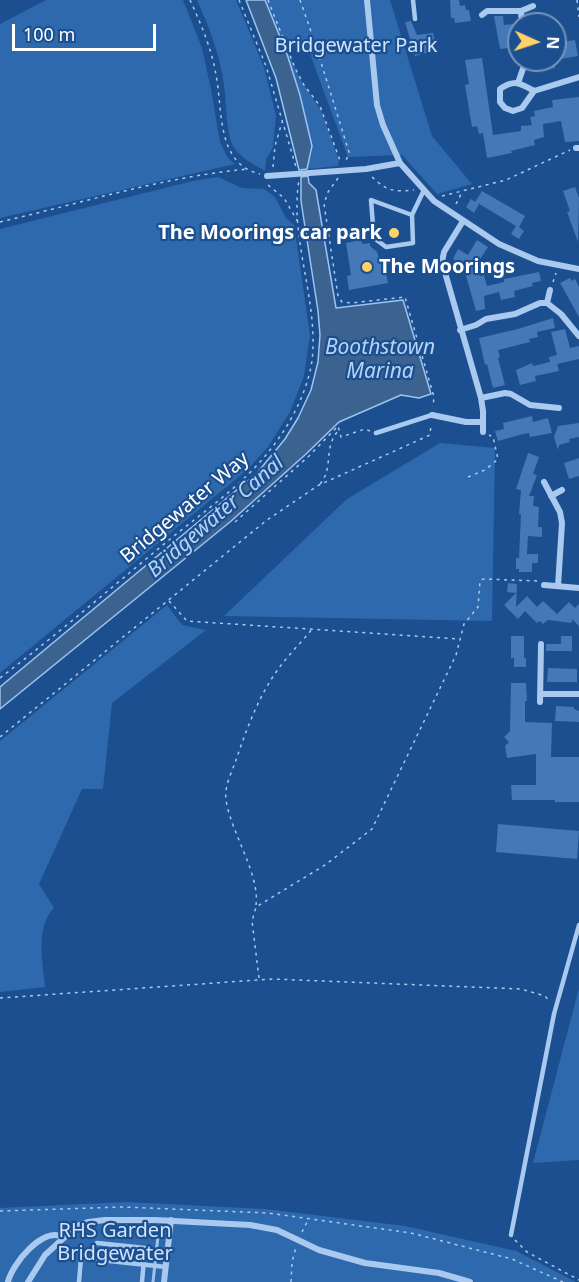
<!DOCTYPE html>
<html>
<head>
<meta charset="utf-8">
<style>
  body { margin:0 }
  #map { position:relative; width:579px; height:1282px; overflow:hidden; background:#1b4f8f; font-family:"Noto Sans",sans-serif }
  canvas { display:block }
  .north { position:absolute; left:507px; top:12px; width:60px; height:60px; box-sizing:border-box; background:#1b4f8f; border:2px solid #7695bc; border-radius:50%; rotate:93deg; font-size:16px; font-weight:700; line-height:24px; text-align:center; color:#fff }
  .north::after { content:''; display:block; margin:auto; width:21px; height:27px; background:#ffd166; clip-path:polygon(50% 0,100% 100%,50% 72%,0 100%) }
  .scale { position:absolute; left:12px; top:24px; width:144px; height:27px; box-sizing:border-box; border:3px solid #fff; border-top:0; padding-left:8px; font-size:18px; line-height:21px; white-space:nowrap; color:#fff; -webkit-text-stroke:4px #1b4f8f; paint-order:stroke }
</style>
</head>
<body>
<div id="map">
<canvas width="579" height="1282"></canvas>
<div class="north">N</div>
<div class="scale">100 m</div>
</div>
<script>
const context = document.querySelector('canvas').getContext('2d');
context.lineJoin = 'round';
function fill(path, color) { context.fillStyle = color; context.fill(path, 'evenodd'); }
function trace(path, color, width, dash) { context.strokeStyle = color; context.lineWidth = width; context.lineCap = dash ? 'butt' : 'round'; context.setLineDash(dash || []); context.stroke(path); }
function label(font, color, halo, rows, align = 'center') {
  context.font = font + ' "Noto Sans",sans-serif'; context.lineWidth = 4.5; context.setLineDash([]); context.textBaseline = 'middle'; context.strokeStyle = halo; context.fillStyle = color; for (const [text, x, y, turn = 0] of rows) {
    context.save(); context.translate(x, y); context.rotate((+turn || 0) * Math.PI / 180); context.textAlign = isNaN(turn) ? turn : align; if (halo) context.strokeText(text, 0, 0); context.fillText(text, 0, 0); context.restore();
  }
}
const green = new Path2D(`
  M46,0h137l19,48 9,41 9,53 8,16 7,6 -235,54v-194z
  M197,0h39l28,67 12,49 -3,31 -7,13 -1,11c-10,-6 -23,-12 -30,-22 -10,-14 -8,-47 -11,-64 -4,-30 -15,-58 -27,-85z
  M265,0h125l42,136 40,48 -35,10 -35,-39 -54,2 -39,-106 -28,-10z
  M282,43h2l17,38 20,29 18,51 -1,5 -31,3 5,-17 -5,-25 -7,-32z
  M218,177l24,11 22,1 11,8 11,21 8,7 16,110 -6,41 -14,36 -22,35 -21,23 -247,203v-444l193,-48z
  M440,443l55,5 -3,173 -268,-5 123,-117z
  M167,605l15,20 24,5 -94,73 -9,86h-21l-43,95 15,24c-19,19 -11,55 -9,79l-45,5v-251z
  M579,988v172l-46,3z
  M127,1202l138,7 140,17 111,25 60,31h-576v-74z`);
const water = new Path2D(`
  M246,0h19l22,54 13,41 12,51 -5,23 -8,1 -23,-92z
  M308,176l1,7 7,7 20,118 67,-8 28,94 -12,4 -18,-3 -62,27 -33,32 -76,68 -230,187v-22l257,-214 28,-34 13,-21 13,-28 7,-28 2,-27 -2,-24 -17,-110v-24z`);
const stream = new Path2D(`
  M153,1282l5,-46`);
const building = new Path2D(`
  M450,0h9l1,6 5,-1 1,5h3l2,11 -16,2 -1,-5h-3z
  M494,16h9l1,9 9,-1 3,23 -16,2z
  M411,21l6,14 16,-2 3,12 -9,2 2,5 -14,4 -10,-34z
  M562,40l1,2 12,-2 3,16 -23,4v-19z
  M482,58l11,77 28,-4v-5l11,-1 -2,-8 5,-1 -1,-5 19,-4 -1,-7 27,-3v44l-14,1 -4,-21 -18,3 1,13 -10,3 1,5 -24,6 1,2 -25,5 -4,-25 -4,1 -2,-8 -5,1 -7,-42 4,-1 -4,-24z
  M531,60h23l1,8 -23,3z
  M575,187l4,11 -1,44 -11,-30 3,-1 -7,-20z
  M482,191l43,25 -6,11 5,4 -5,8 -8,-5 5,-8 -40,-24 3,2 -5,9 -8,-6 5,-8 4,3z
  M360,240l3,4 7,-1v3l7,6 2,6 4,-1 5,26 -39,7 -2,-14 4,-1 -5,-32z
  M477,240l11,7 -11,17 3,12 4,-1 3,11 17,-4v-3l35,-7 2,9 -9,2 1,3 -19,5 1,6 -14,3 -2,-8 -15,4 1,13 -9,2 -13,-46 -10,-6 5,-10 10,6z
  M570,278l2,3 3,-2 4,8v30l-19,-34z
  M553,318l2,10 -18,4 1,5 -9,2 1,3 -32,8 2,7 -2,1 7,27 -12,3 -6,-24 -2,1 -6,-27 39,-9z
  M565,329l5,19 9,-2v13l-22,5 2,7 -24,5 1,5 -16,4 -4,-15 16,-7 1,3 17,-4 -1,-5 8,-2 -6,-23z
  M532,416l1,6 15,-4 4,15 -22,4 -1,-4 -6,1 -25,7 -3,-10 9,-2 -1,-6z
  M579,423v14l-10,2 1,3 -11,3 -1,5 -4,-13 4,-11z
  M528,453l11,4 -6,17 4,1 -8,21h5l-1,10 6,1 -1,20h4v10l-14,-1 -1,18h11v9h-6v9h-13v-3h-3v-11h3l2,-44h-2l2,-24 -5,-1z
  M579,458v18l-10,3 -5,-16z
  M508,583l9,1 -1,23 11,-11 10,11 6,-6 14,13 12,-12 6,6 4,-4v22l-7,-7v4l-24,-3 -5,4 -3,-3 -3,2 -12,-12 -7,8 -14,-14 12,-12 -9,-1z
  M511,636h13v22h2v9h-12v-9h-3z
  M561,636h11v15h-26v-7h15z
  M548,668l29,1v13h-30z
  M511,683h15l1,18h-2v21l27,1 -1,34h28v45h-24v-2h-43l-1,-15h25v-31l-29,4 -2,-12 4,-4 -5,-5 6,-6z
  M556,706l18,1v2l5,2v11l-24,-1z
  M498,824l81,7 -2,28 -81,-7z`);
const path = new Path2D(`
  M190,0c11,24 22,50 26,75 7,35 0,89 44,99
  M239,0l27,66 30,101
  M268,0l27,68 9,17 16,21 21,57
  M300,0l14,40 35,112 -4,12
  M577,0l2,17
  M273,167l2,-21 7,-24
  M372,177c15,14 22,15 42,13
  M338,178l-10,14 -4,12 14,92 4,6 9,1 54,-6 29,100 -1,10
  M268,185l16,13 14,24
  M442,196l64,-16 64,-30
  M456,204l6,-12
  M0,222c82,-19 163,-45 248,-53
  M553,282l3,-9
  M468,477l17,-7 13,-11 -5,-22 -4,-2
  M320,484c14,-16 3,-36 18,-53
  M235,522l74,-66 29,-30 3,11 24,-8 5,2
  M169,601l18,20 273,18
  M0,678c58,-44 113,-92 169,-138 34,-28 74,-55 101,-90 20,-25 37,-57 42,-89 7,-60 -23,-123 -13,-181
  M0,737l267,-217 52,-35 111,-50 1,-11
  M256,905c4,-31 -25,-72 -30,-105 -2,-14 6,-28 10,-40 11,-32 23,-65 43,-92 10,-14 23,-26 33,-39
  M259,978l-7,-57 4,-14 69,-42 47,-36 84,-174 8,-31 14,-17 2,-26 3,-2 55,2
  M0,998l272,-19 249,10 24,7 5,6
  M0,1211l123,-4 145,6 143,20 101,26 51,23
  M302,1232l7,-14
  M515,1240l12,12 52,28
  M291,1282l1,-20 4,-15`);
const lane = new Path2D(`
  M413,0l2,19
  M412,215l-41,-15 3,38 12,9 27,-4 -1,-28 12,-25
  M376,433l56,-18
  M511,1235l43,-221 25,-89
  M97,1243l48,5 -3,34
  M79,1282l2,-24 85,9`);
const street = new Path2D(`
  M367,0l10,105 6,20 17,38 34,38 65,43 39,17 41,8
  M521,11l12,-5
  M482,15l5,-4h34l1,13
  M518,83l8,-23
  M534,91c-14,-8 -19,-12 -34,-2v13l5,6 8,3 9,-3 12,-17 45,-14
  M576,148h3
  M267,176l99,-7 34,-6
  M463,221l-19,31 -2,10 39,136 2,13v21
  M547,303l3,-13
  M460,330l16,-5 10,-6 29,-5 25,-11h7l14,11 18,22
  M481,398l24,-5 6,1 19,11 29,3
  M432,415l34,7h17
  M544,482l16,30 2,11 -4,63
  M551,496l11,-6
  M544,585l35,3
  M541,694h38
  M540,702l1,-58
  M8,1282c4,-18 35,-56 55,-45
  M28,1282l17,-27 32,-29 11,-4 17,-2h50l95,5 27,5 42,20 46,13 74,10 31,9
  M164,1282l7,-62`);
const markers = [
  [394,233,6,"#ffd166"],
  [367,267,6,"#ffd166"]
];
const parkNames = [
  ["Bridgewater Park",356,46],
  ["RHS Garden",115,1231],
  ["Bridgewater",115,1254]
];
const poiNames = [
  ["The Moorings car park",382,233],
  ["The Moorings",379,267,"left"]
];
const streetNames = [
  ["Bridgewater Way",185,508,-40]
];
const waterNames = [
  ["Boothstown",380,348],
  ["Marina",380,372],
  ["Bridgewater Canal",216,517,-41]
];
fill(green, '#2e69ad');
fill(water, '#3c6290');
trace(water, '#9cc4f0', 1.5);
trace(stream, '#9cc4f0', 3);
fill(building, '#4478b7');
trace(path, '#a9c9ee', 1.5, [3, 4.5]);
trace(lane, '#a9c9ee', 4.5);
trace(street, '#a9c9ee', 6);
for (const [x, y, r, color] of markers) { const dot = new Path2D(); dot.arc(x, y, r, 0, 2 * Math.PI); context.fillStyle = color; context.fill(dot); trace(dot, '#1b4f8f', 2); }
label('20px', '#cfe3fa', '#1b4f8f', parkNames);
label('bold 20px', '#fff', '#1b4f8f', poiNames, 'right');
label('20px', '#fff', '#1b4f8f', streetNames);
label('italic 21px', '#b5d3f5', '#1b4f8f', waterNames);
</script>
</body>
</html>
